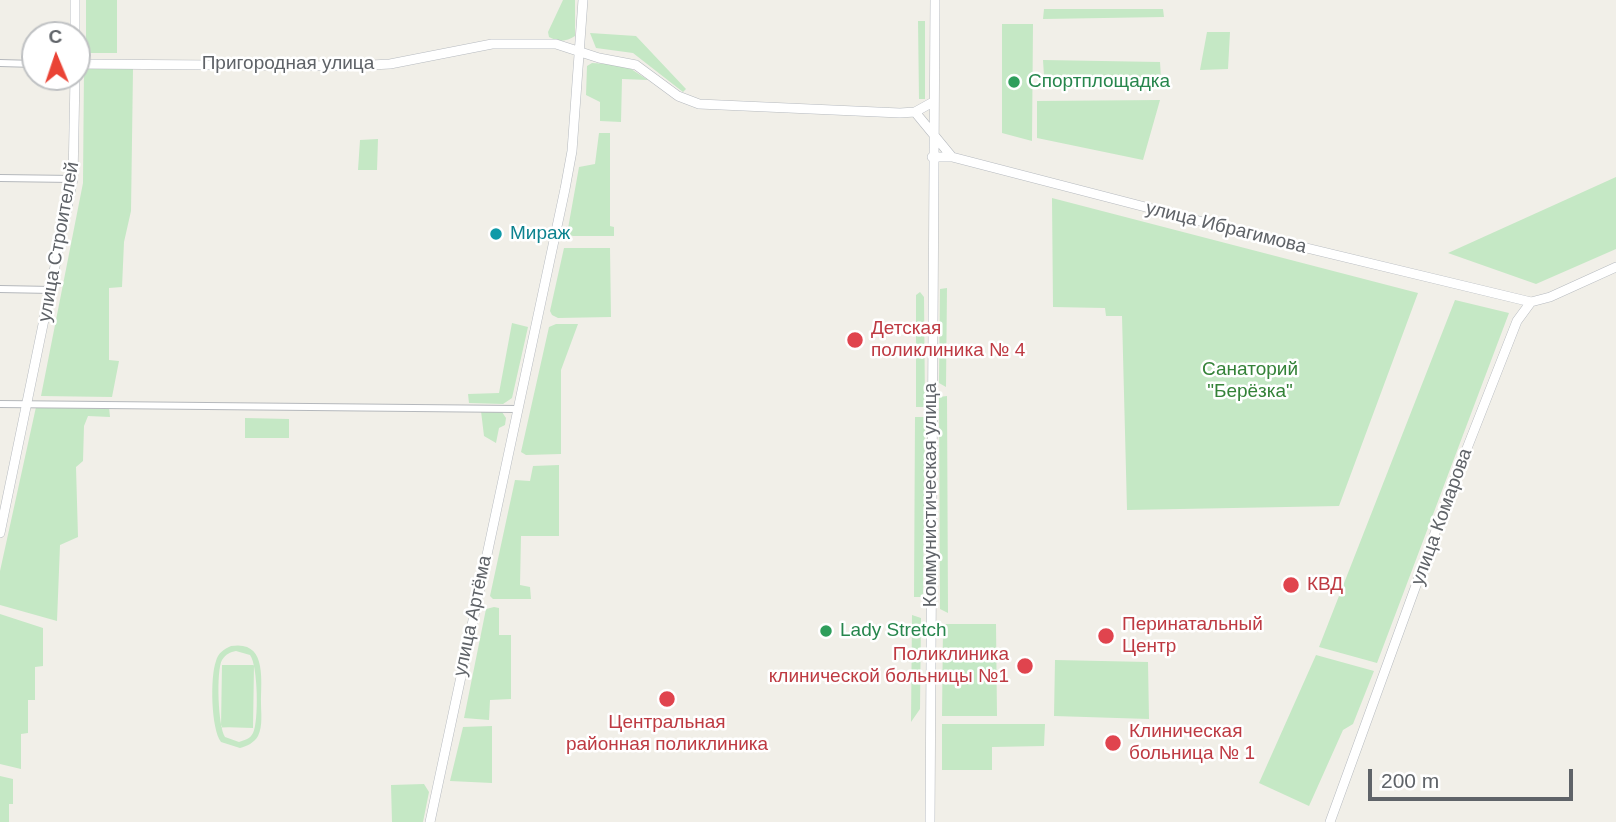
<!DOCTYPE html>
<html>
<head>
<meta charset="utf-8">
<style>
  body { margin:0 }
  #map { position:relative; width:1616px; height:822px; overflow:hidden; background:#f1efe8; font-family:Helvetica,sans-serif }
  canvas { display:block }
  .north { position:absolute; left:21px; top:21px; width:70px; height:70px; box-sizing:border-box; background:#fff; border:2px solid #bfc1c3; border-radius:50%; rotate:358deg; font-size:19px; font-weight:700; line-height:28px; text-align:center; color:#5f6368 }
  .north::after { content:''; display:block; margin:auto; width:24px; height:32px; background:#ea4335; clip-path:polygon(50% 0,100% 100%,50% 72%,0 100%) }
  .scale { position:absolute; left:1368px; top:769px; width:205px; height:32px; box-sizing:border-box; border:4px solid #5f6368; border-top:0; padding-left:9px; font-size:21px; line-height:24px; white-space:nowrap; color:#5f6368; -webkit-text-stroke:5px #fff; paint-order:stroke }
</style>
</head>
<body>
<div id="map">
<canvas width="1616" height="822"></canvas>
<div class="north">С</div>
<div class="scale">200 m</div>
</div>
<script>
const context = document.querySelector('canvas').getContext('2d');
context.lineJoin = 'round';
function fill(path, color) { context.fillStyle = color; context.fill(path, 'evenodd'); }
function trace(path, color, width, dash) { context.strokeStyle = color; context.lineWidth = width; context.lineCap = dash ? 'butt' : 'round'; context.setLineDash(dash || []); context.stroke(path); }
function label(font, color, halo, rows, align = 'center') {
  context.font = font + ' Helvetica,sans-serif'; context.lineWidth = 5; context.setLineDash([]); context.textBaseline = 'middle'; context.strokeStyle = halo; context.fillStyle = color; for (const [text, x, y, turn = 0] of rows) {
    context.save(); context.translate(x, y); context.rotate((+turn || 0) * Math.PI / 180); context.textAlign = isNaN(turn) ? turn : align; if (halo) context.strokeText(text, 0, 0); context.fillText(text, 0, 0); context.restore();
  }
}
const green = new Path2D(`
  M86,0h31v53h-31z
  M563,0h12v36c-9,6 -17,6 -26,1l-1,-5z
  M1044,9h119l1,8 -121,2z
  M918,21h7v78h-6z
  M1002,24h31l-1,117 -30,-8z
  M1207,32h23l-2,37 -28,1z
  M590,33l46,3 50,53 -3,3 -50,-39 -37,-5z
  M1043,60l117,2 1,16 -117,-2z
  M592,63l33,2 23,15 -26,-1 -1,43 -21,-1v-19l-14,-7 1,-29z
  M84,68l49,1 -2,142 -7,31 -2,45 -13,1v72l10,1 -7,36 -71,-1 42,-213z
  M1160,100l-17,60 -106,-22v-37z
  M599,133h11v93l4,1v9h-41l-6,-2 12,-67 16,-3z
  M378,139l-1,31h-19l2,-30z
  M1616,177v72l-80,35 -88,-31z
  M1052,198l366,95 -79,213 -212,4 -5,-194h-16l-1,-8 -52,-1z
  M564,248h46l1,69 -53,1 -6,-3 -2,-4z
  M947,288l-1,99 -7,-4 1,-94z
  M920,292l4,5 1,110h-9v-112z
  M1455,300l54,13 -132,350 -58,-16z
  M512,323l16,4 -16,71 -9,6 -34,-1 -1,-9 31,-1z
  M556,324h22l-17,46v84l-35,1 -5,-3 28,-125z
  M947,396l1,217 -8,-4v-14l-1,-198z
  M36,407h73l1,10 -22,-1 -4,10 -1,35 -7,6 2,70 -18,8 -3,76 -57,-16v-34z
  M481,411l21,1 4,6 -1,7 -6,3 -3,15 -12,-7z
  M915,417h10l-2,180h-9z
  M245,418l44,1v19h-44z
  M559,465v71h-38l-1,49 10,2 1,12h-38l-3,-3 25,-116 15,1 3,-15z
  M494,607l5,1v27h12v64l-21,1 -1,20 -25,-2 22,-109z
  M0,614l43,14v38l-8,1v33h-7v33l-7,1v35l-21,-5z
  M912,615l9,3 -1,91 -9,13z
  M946,624h50l1,92h-55l1,-89z
  M231,646c36,-6 30,33 30,57 0,10 2,23 -3,33 -4,7 -11,10 -18,12l-19,-6c-10,-13 -11,-65 -5,-81 2,-8 8,-12 15,-15zM236,651l14,4c8,10 9,67 3,78 -3,6 -8,7 -14,9l-14,-5c-7,-10 -9,-66 -3,-77 4,-6 8,-8 14,-9z
  M1316,655l58,16 -21,53 -10,6 -34,76 -50,-23z
  M1055,660l93,2 1,57 -95,-3z
  M222,665h32l-1,63 -32,-1z
  M942,724h103l-1,22 -52,1v23h-50z
  M492,726v57l-42,-2 13,-54z
  M0,776l13,3v25h-4v18h-9z
  M424,784l5,8 -6,30h-31l-1,-37z`);
const street = new Path2D(`
  M0,63l35,1
  M0,178l73,1
  M0,289l52,1
  M0,404l517,5`);
const secondary = new Path2D(`
  M75,35v-35
  M77,64l276,2 37,-2 102,-20h64l43,14 37,7 42,31 21,8 201,9 15,-1 18,-10
  M915,112l37,45
  M932,157h20l313,81 266,64
  M0,533l73,-354 2,-102
  M430,822l135,-633 7,-38 11,-151
  M930,822l5,-822
  M1330,822l121,-333 66,-168 14,-19 19,-5 66,-30`);
const markers = [
  [1014,82,7,"#2e9e5b"],
  [496,234,7,"#0f9aa8"],
  [855,340,9,"#e0444e"],
  [1291,585,9,"#e0444e"],
  [826,631,7,"#2e9e5b"],
  [1106,636,9,"#e0444e"],
  [1025,666,9,"#e0444e"],
  [667,699,9,"#e0444e"],
  [1113,743,9,"#e0444e"]
];
const streetNames = [
  ["Пригородная улица",288,64],
  ["улица Ибрагимова",1226,228,14],
  ["улица Строителей",59,242,-80],
  ["Коммунистическая улица",931,495,-90],
  ["улица Комарова",1442,517,-70],
  ["улица Артёма",473,616,-78]
];
const leisureNames = [
  ["Спортплощадка",1028,82],
  ["Lady Stretch",840,631]
];
const cultureNames = [
  ["Мираж",510,234]
];
const healthNames = [
  ["Детская",871,329],
  ["поликлиника № 4",871,351],
  ["КВД",1307,585],
  ["Перинатальный",1122,625],
  ["Центр",1122,647],
  ["Поликлиника",1009,655,"right"],
  ["клинической больницы №1",1009,677,"right"],
  ["Центральная",667,723,"center"],
  ["районная поликлиника",667,745,"center"],
  ["Клиническая",1129,732],
  ["больница № 1",1129,754]
];
const parkNames = [
  ["Санаторий",1250,370],
  ["\"Берёзка\"",1250,392]
];
fill(green, '#c5e8c5');
trace(street, '#b5b8bc', 8);
trace(secondary, '#b6babf', 10);
trace(street, '#fff', 6);
trace(secondary, '#fff', 9);
for (const [x, y, r, color] of markers) { const dot = new Path2D(); dot.arc(x, y, r, 0, 2 * Math.PI); context.fillStyle = color; context.fill(dot); trace(dot, '#fff', 2.5); }
label('19px', '#5f6368', '#fff', streetNames);
label('19px', '#27864d', '#fff', leisureNames, 'left');
label('19px', '#0d838f', '#fff', cultureNames, 'left');
label('19px', '#be3a42', '#fff', healthNames, 'left');
label('19px', '#348238', '#fff', parkNames);
</script>
</body>
</html>
